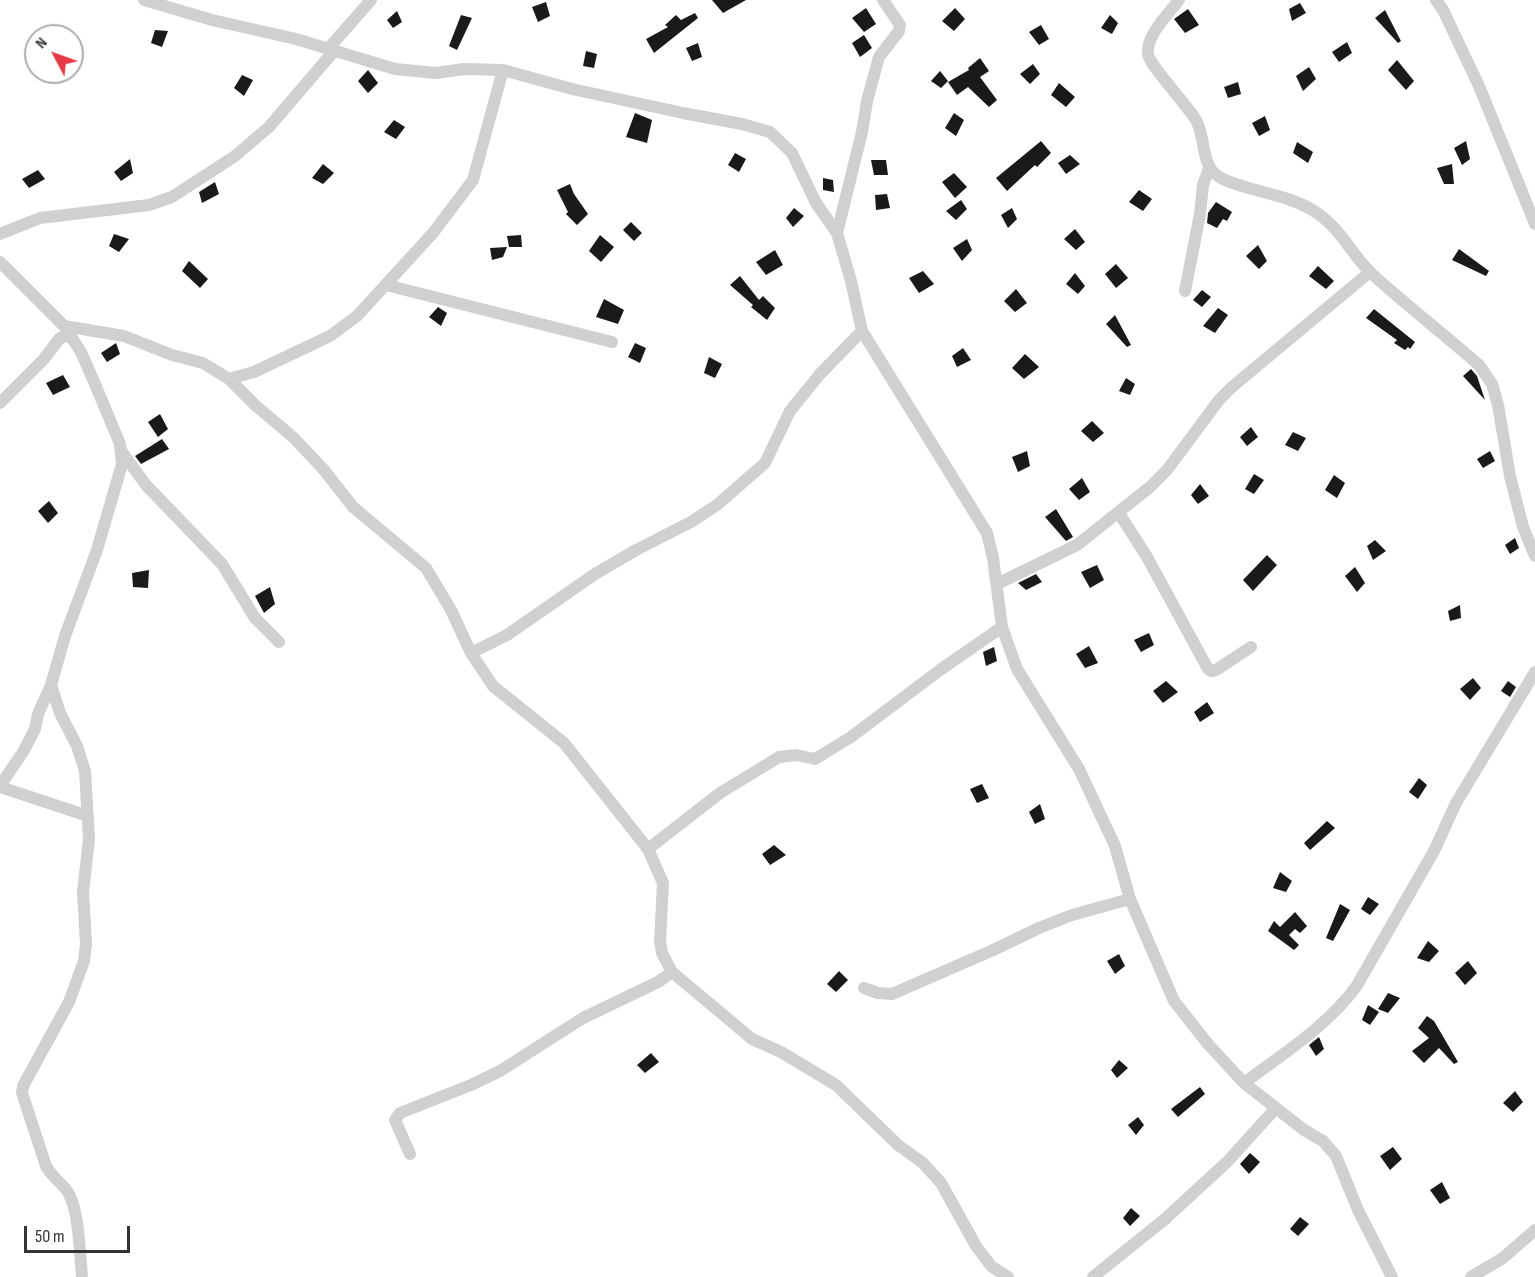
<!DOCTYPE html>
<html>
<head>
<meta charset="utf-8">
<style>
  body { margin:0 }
  #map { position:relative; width:1535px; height:1277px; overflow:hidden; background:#fff; font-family:"Sofia Sans Condensed",sans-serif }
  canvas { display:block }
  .north { position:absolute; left:24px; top:24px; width:60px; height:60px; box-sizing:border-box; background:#fff; border:2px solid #adadad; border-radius:50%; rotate:311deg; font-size:16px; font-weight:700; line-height:24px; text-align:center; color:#333 }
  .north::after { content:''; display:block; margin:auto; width:21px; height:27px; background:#e63946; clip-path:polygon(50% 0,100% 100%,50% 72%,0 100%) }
  .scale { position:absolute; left:24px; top:1226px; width:106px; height:27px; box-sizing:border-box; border:3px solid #333; border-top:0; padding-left:8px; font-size:18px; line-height:21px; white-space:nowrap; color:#333; -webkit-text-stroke:4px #fff; paint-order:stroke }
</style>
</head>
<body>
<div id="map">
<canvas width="1535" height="1277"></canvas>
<div class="north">N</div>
<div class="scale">50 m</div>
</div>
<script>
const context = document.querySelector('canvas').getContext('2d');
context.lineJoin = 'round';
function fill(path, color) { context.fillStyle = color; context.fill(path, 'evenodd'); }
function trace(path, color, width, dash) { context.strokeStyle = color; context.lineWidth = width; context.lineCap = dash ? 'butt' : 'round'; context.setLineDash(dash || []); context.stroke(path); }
const building = new Path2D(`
  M712,0h34l-23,13z
  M546,2l4,14 -12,6 -6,-15z
  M1300,3l6,10 -14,8 -3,-12z
  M866,8l10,16 -12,8 -12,-14z
  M955,8l10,11 -11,12 -12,-10z
  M1188,9l11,16 -14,8 -11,-14z
  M1385,10l16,31 -3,2 -23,-25z
  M397,11l5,11 -9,6 -6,-8z
  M695,13l3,5 -44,35 -8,-14 22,-12 -3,-2 11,-10 5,5z
  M461,15l11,3 -15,32 -8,-4z
  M1110,15l8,8 -6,11 -11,-6z
  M1041,25l8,14 -10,6 -10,-13z
  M155,30l13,1 -6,16 -11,-4z
  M864,35l8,13 -12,9 -8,-14z
  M1347,42l5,11 -13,9 -7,-10z
  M698,43l4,14 -10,4 -6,-13z
  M586,51l11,3 -3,14 -11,-2z
  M980,58l9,13 -9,6 17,23 -8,7 -21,-20 -11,8 -9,-13 21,-12 -1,-2z
  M1397,60l17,21 -8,9 -18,-20z
  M1033,64l7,10 -10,10 -10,-10z
  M1309,67l7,12 -13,12 -7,-15z
  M368,70l10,13 -10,10 -10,-12z
  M940,71l8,10 -7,7 -10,-7z
  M242,75l11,5 -9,16 -10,-8z
  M1238,82l3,12 -13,4 -4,-11z
  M1059,83l16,14 -9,10 -15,-12z
  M635,113l17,7 -5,23 -21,-6z
  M954,113l10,7 -8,16 -11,-8z
  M1265,116l5,14 -11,6 -7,-13z
  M394,120l11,7 -9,12 -12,-7z
  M1041,141l10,12 -14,14 -2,-2 -28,26 -11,-13z
  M1466,141l4,18 -8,6 -8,-17z
  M1297,142l16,10 -5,11 -15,-10z
  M735,153l11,6 -7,13 -11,-7z
  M1070,155l10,9 -14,10 -8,-11z
  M130,159l3,14 -12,8 -7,-9z
  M871,160h15l2,15h-14z
  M323,164l11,9 -11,11 -11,-6z
  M1452,164l2,20h-10l-7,-16z
  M38,170l7,9 -16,9 -7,-9z
  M954,173l13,14 -12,11 -13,-16z
  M823,178l10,2 1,12 -11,-2z
  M215,182l4,12 -17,9 -3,-11z
  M570,184l4,10 14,20 -11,11 -11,-11 2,-2 -11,-22z
  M1139,190l13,9 -9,12 -14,-9z
  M887,194l3,14 -14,2 -1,-15z
  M961,200l6,9 -11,11 -10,-9z
  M1216,202l16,10 -5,9 -4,-2 -6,9 -10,-5 1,-10z
  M794,208l10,8 -11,11 -7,-9z
  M1012,208l5,11 -9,9 -7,-13z
  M631,222l11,11 -8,8 -11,-11z
  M1075,229l10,13 -9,8 -12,-11z
  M114,234l15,5 -10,13 -10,-6z
  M521,235l1,12h-13l-2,-11z
  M600,235l14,12 -13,15 -12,-11z
  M967,239l5,11 -10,11 -9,-13z
  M1258,245l9,16 -8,8 -13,-13z
  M507,247l-4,10 -11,3 -2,-12z
  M1459,249l30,22 -3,5 -34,-16z
  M775,250l8,15 -17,10 -10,-13z
  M189,261l19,18 -8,9 -18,-17z
  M1116,264l12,14 -12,10 -11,-14z
  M1318,266l16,15 -8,8 -17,-13z
  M923,271l11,13 -15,9 -10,-15z
  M1075,273l10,13 -7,8 -12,-10z
  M740,276l19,24 4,-4 12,12 -8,12 -16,-13 2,-2 -23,-20z
  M1016,289l11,14 -12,9 -11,-11z
  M1202,290l9,7 -9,10 -9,-7z
  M604,299l20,11 -6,14 -22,-7z
  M438,307l9,6 -6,13 -12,-9z
  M1218,308l10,7 -13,18 -12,-7z
  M1374,309l41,33 -5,7 -2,-2 -3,3 -11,-7 3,-3 -31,-22z
  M1115,315l16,30 -4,2 -21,-23z
  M116,343l4,11 -13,8 -6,-9z
  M635,343l11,5 -6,15 -12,-6z
  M963,348l8,12 -14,7 -5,-11z
  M1025,354l14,13 -15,12 -12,-11z
  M709,357l13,7 -7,14 -11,-5z
  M1471,369l6,7 8,24 -22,-24z
  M63,375l7,12 -17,8 -7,-12z
  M1126,378l9,6 -5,11 -11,-4z
  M160,414l8,15 -10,8 -10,-15z
  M1092,421l12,12 -11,9 -12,-11z
  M1251,427l7,10 -11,9 -7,-9z
  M1293,432l13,6 -8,13 -13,-6z
  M162,439l7,10 -28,15 -6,-8z
  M1027,451l3,15 -12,6 -6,-15z
  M1490,451l5,10 -12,7 -6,-9z
  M1254,474l10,6 -10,14 -9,-5z
  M1334,475l11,8 -8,15 -12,-8z
  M1082,478l8,14 -11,8 -10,-11z
  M1200,484l9,12 -11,8 -7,-9z
  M49,501l9,12 -10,10 -10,-12z
  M1056,509l17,28 -7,4 -21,-24z
  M1515,538l4,10 -9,6 -5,-9z
  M1375,540l11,11 -13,9 -6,-14z
  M1267,555l10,10 -24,26 -10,-11z
  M1097,565l7,15 -14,8 -9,-16z
  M1355,567l10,16 -8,9 -12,-16z
  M149,570l-1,18 -15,-1 -1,-14z
  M1036,574l6,8 -16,8 -8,-7z
  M270,587l5,17 -11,9 -9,-17z
  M1460,605l1,13 -11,3 -2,-10z
  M1149,633l5,12 -13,7 -7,-12z
  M1089,646l9,17 -13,5 -9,-14z
  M994,647l3,14 -11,5 -3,-14z
  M1473,678l8,10 -11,12 -10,-11z
  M1166,681l12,11 -15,11 -10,-12z
  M1508,681l8,6 -6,10 -9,-6z
  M1207,702l7,11 -14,9 -6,-10z
  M1419,778l8,7 -9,14 -9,-7z
  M982,784l7,14 -12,5 -7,-14z
  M1040,804l5,15 -10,5 -6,-12z
  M1327,821l8,7 -25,22 -6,-7z
  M774,845l12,10 -16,10 -8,-11z
  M1280,872l12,9 -6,11 -13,-4z
  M1368,897l11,7 -9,11 -9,-6z
  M1340,904l10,6 -17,31 -7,-3z
  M1295,912l12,14 -7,7 -5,-4 -6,6 10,10 -5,5 -26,-19 6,-10 6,6z
  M1428,941l11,10 -10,11 -12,-4z
  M1119,954l6,12 -10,8 -8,-13z
  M1468,961l9,12 -12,12 -10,-12z
  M839,971l9,9 -12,12 -9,-8z
  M1388,993l12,5 -12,15 -10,-4z
  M1368,1005l11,7 -9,13 -8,-5z
  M1427,1016l7,5 24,41 -4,2 -15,-16 -15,15 -12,-12 17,-13 -11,-10z
  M1319,1037l5,12 -8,7 -7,-11z
  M651,1053l8,9 -14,11 -8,-8z
  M1119,1060l9,8 -11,10 -6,-8z
  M1200,1087l5,7 -27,23 -7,-8z
  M1515,1091l8,11 -10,10 -10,-9z
  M1138,1117l6,8 -8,10 -8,-10z
  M1393,1147l9,12 -12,11 -10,-14z
  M1250,1153l10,9 -11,12 -9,-10z
  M1442,1182l8,16 -10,6 -10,-14z
  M1131,1208l9,8 -10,10 -7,-8z
  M1300,1217l9,7 -11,12 -8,-7z`);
const minor = new Path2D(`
  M144,0l68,20 84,19 99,30 41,4 28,-4 39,1 69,19 111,24 59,11 28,8 22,21 24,50 21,30 14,48 11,50 125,202 6,25 9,69 15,42 62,100 36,77 15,53 44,102 34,43 36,39 60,47 19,11 13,15 22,54 34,67
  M1179,0c-11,15 -33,35 -31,54 1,11 40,52 48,66 11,20 3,48 27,59 30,14 67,15 94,34 23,15 35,42 55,61 34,31 72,60 107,91l13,19 6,21 12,71 13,51 12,29
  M1436,0l7,10 36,76 56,138
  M328,49l43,-49
  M837,233l25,-101 5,-31 12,-44 20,-26 1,-6 -17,-25
  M0,234l40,-16 109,-13 23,-8 63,-41 34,-29 65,-76
  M0,262l64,64 60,10 48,19 31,8 26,16 26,26 39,33 30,32 29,37 73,61 25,42 20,43 22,33 71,57 84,106 15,34 -3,58 2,12 10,19 80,67 29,13 55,33 62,60 25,18 18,20 35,63 15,20 17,11
  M386,285l226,57
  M1185,291l15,-77 3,-29 6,-17
  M229,379l25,-7 76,-36 27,-20 76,-83 40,-53 30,-110
  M0,403l43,-43 17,-22 11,-3
  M122,452l24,33 76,79 33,54 24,24
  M1119,513l28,44 61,112 3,2 5,-1 35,-23
  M997,584l80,-39 73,-58 17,-17 52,-70 13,-13 138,-115
  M471,653l36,-18 88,-61 41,-24 55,-28 26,-17 48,-42 25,-52 30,-37 42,-43
  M51,685l9,28 17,33 8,25 4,68 -6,53 3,52 -2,17 -15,41 -46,84 -1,7 24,73c7,13 18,18 23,28 10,18 11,62 13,83
  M0,786l23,-34 12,-23 3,-15 13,-29 14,-49 32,-86 25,-86 -2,-20 -25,-60 -14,-32 -17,-26
  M0,787l88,29
  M648,849l72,-56 59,-36 17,-2 19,4 36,-22 89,-67 62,-43
  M864,988l14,5 14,1 99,-43 48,-23 33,-13 58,-16
  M1244,1083c40,-30 82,-56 112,-96l78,-136 22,-48 79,-131
  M410,1154l-15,-34 5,-7 71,-28 29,-14 83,-53 75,-36 14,-10
  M1093,1277l72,-58 62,-57 49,-54
  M1471,1277l32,-19 32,-28`);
fill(building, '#1a1a1a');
trace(minor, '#d0d0d0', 12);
</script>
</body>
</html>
